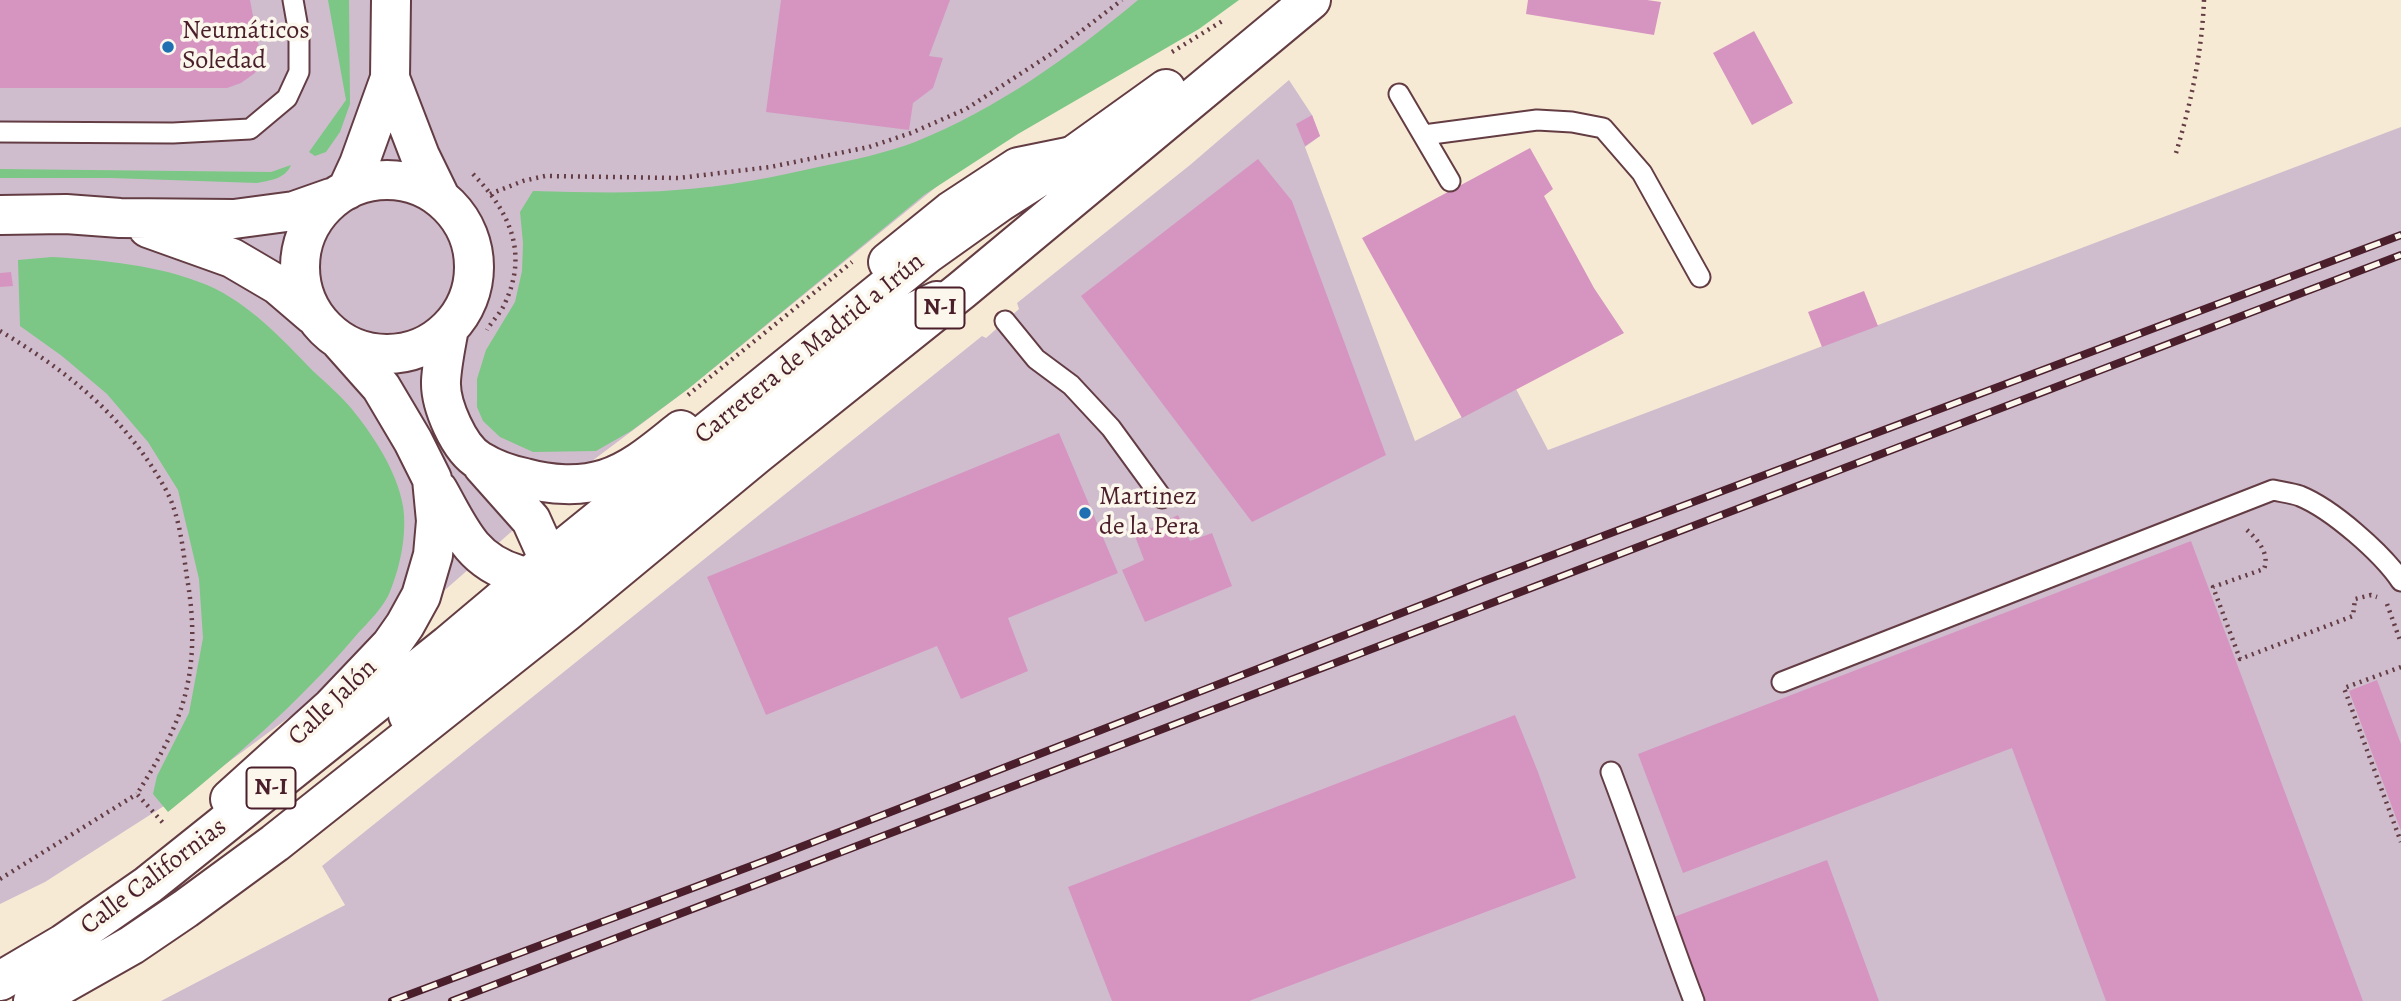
<!DOCTYPE html>
<html>
<head>
<meta charset="utf-8">
<style>
  body { margin:0 }
  canvas { display:block; background:#f7ead5 }
</style>
</head>
<body>
<canvas width="2401" height="1001"></canvas>
<script>
const context = document.querySelector('canvas').getContext('2d');
context.lineJoin = 'round';
function fill(path, color) { context.fillStyle = color; context.fill(path, 'evenodd'); }
function trace(path, color, width, dash) { context.strokeStyle = color; context.lineWidth = width; context.lineCap = dash ? 'butt' : 'round'; context.setLineDash(dash || []); context.stroke(path); }
function label(font, color, halo, rows, align = 'center') {
  context.font = font + ' Alegreya,serif'; context.lineWidth = 7; context.setLineDash([]); context.textBaseline = 'middle'; context.strokeStyle = halo; context.fillStyle = color; for (const [text, x, y, turn = 0] of rows) {
    context.save(); context.translate(x, y); context.rotate((+turn || 0) * Math.PI / 180); context.textAlign = isNaN(turn) ? turn : align; if (halo) context.strokeText(text, 0, 0); context.fillText(text, 0, 0); context.restore();
  }
}
const industrial = new Path2D(`
  M0,0h1166l-478,389 -96,72 -236,207 -156,115 -155,99 -45,22z
  M1289,80l23,35 8,21 -15,11 110,294 101,-52 32,61 853,-323v874h-2240l184,-96 -23,-39 614,-493 46,-37 4,2 33,-29 -2,-6 173,-138z`);
const green = new Path2D(`
  M328,0h21l1,104 -10,28 -14,20 -11,4 -6,-4 37,-52z
  M1138,0h101l-40,29 -181,105 -94,61 -236,194 -57,42 -35,20 -63,1 -33,-15 -17,-16 -6,-14v-28l9,-29 29,-48 7,-31 1,-28 -3,-31 13,-21c48,1 96,3 143,-1 50,-3 98,-13 147,-24 30,-6 63,-13 92,-24 82,-33 156,-86 223,-142z
  M291,165c-6,14 -20,15 -34,18l-146,-5h-111v-9l271,3z
  M52,257c51,3 107,8 155,28 42,18 75,54 106,86 13,12 27,24 38,37 22,27 46,63 52,98 4,26 -2,58 -12,83 -6,18 -25,35 -38,50 -55,64 -119,120 -185,173l-15,-18 4,-18 32,-63 14,-75 -4,-59 -21,-89 -30,-48 -41,-48 -45,-38 -42,-30 -2,-66z`);
const building = new Path2D(`
  M0,0h250l11,58 -6,15 -14,10 -14,5h-227z
  M781,0h169l-21,56 14,2 -10,30 -20,15 -4,27 -143,-18z
  M1528,0h119l14,2 -7,33 -128,-21z
  M1754,31l39,72 -41,22 -39,-72z
  M1312,115l8,21 -15,10 -9,-22z
  M1530,148l23,41 -9,7 50,92 30,45 -162,85 -100,-180z
  M1258,159l34,42 94,254 -134,67 -171,-226z
  M11,272l2,14 -13,1v-14z
  M1864,291l14,35 -56,21 -14,-35z
  M1059,433l59,140 -110,45 20,53 -67,28 -24,-53 -171,69 -59,-138z
  M1178,515l12,26 22,-8 20,53 -87,36 -23,-52 22,-10 -9,-24z
  M2191,541l172,460h-257l-94,-253 -329,125 -45,-119z
  M2377,680l24,64v87l-52,-140z
  M1515,715l23,57 38,106 -327,123h-137l-44,-114z
  M1827,860l52,141h-176l-32,-83z`);
const path = new Path2D(`
  M1172,52l52,-32
  M2176,153c15,-50 26,-101 28,-153
  M473,174c36,37 56,78 32,129 -4,10 -13,18 -18,27
  M490,194l33,-13 22,-5 134,2 91,-11 99,-20 42,-14 55,-24 85,-55 71,-54
  M0,331c69,41 127,88 166,159 14,26 17,60 21,88 7,39 8,82 -3,121 -9,33 -29,66 -47,95l27,30
  M688,395l164,-133
  M2247,530c11,10 23,24 17,39l-51,18 27,72 113,-43 2,-17 16,-4 6,2
  M2387,604l14,39
  M2401,667l-57,21 57,154
  M0,879l137,-85`);
const lane = new Path2D(`
  M1399,94l51,87
  M0,132l173,1 77,-4 37,-31 12,-26v-38l-6,-34
  M1424,135l113,-15 35,2 31,6 39,45 58,104
  M1005,321l31,38 35,26 40,43 51,70
  M1782,682l491,-192c9,2 19,3 27,6 32,13 82,57 101,85
  M1611,772c29,76 54,153 83,229`);
const street = new Path2D(`
  M390,78l30,78 20,41
  M300 267a87 87 0 1 1 174 0a87 87 0 1 1-174 0Z
  M347,190l12,-26 31,-86 1,-78
  M0,215l66,-1 54,4 114,1 60,-8 37,-13
  M148,228l84,30 46,27 35,30
  M888,262l63,-51 67,-44 54,-11
  M449,328c-3,17 -7,35 -8,53 -1,24 18,68 39,80 13,8 30,14 45,17 25,7 55,9 80,1 29,-9 53,-31 76,-49
  M438,490c11,19 20,39 34,56 22,26 67,41 100,28 9,-4 19,-11 28,-17l286,-232 51,-24
  M408,715l111,-92 17,-24 11,-20 2,-19 -18,-40 -48,-54
  M230,799l102,-92 59,-62 14,-20 16,-29 12,-41 3,-34 -4,-42 -19,-38 -32,-54 -40,-45`);
const highway = new Path2D(`
  M0,981l63,-37 85,-59 300,-240 101,-85 378,-306 73,-52 74,-47 92,-66
  M33,1001l99,-56 53,-36 90,-66 291,-231 191,-158 205,-164 349,-290`);
const rail = new Path2D(`
  M392,1001l383,-144 706,-275 920,-347
  M452,1001l1949,-746`);
const markers = [
  [168,47,7,"#1f6fb2"],
  [1085,513,7,"#1f6fb2"]
];
const shields = [
  [940,308,49],
  [271,788,49]
];
const shieldNames = [
  ["N-I",940,308],
  ["N-I",271,788]
];
const poiNames = [
  ["Neumáticos",182,32],
  ["Soledad",182,62],
  ["Martinez",1099,498],
  ["de la Pera",1099,528]
];
const streetNames = [
  ["Carretera de Madrid a Irún",810,349,-39],
  ["Calle Jalón",333,703,-44],
  ["Calle Californias",154,877,-37]
];
fill(industrial, '#cfbdce');
fill(green, '#7cc785');
fill(building, '#d695c1');
trace(lane, '#643d44', 23);
trace(street, '#643d44', 42);
trace(highway, '#643d44', 42);
trace(path, '#643d44', 4.5, [2, 5]);
trace(lane, '#fff', 19);
trace(street, '#fff', 38);
trace(highway, '#fff', 38);
trace(rail, '#4a1f2b', 8);
trace(rail, '#fbf7ec', 5, [16]);
for (const [x, y, r, color] of markers) { const dot = new Path2D(); dot.arc(x, y, r, 0, 2 * Math.PI); context.fillStyle = color; context.fill(dot); trace(dot, '#fbf7ec', 2.5); }
for (const [x, y, w] of shields) { const box = new Path2D(); box.roundRect(x - w / 2, y - 20.5, w, 41, 5); context.fillStyle = '#fbf7ec'; context.fill(box); trace(box, '#4a1f2b', 2); }
label('bold 24px', '#4a1f2b', null, shieldNames);
label('26px', '#4a1f2b', '#fbf7ec', poiNames, 'left');
label('26px', '#4a1f2b', '#fbf7ec', streetNames);
</script>
</body>
</html>
